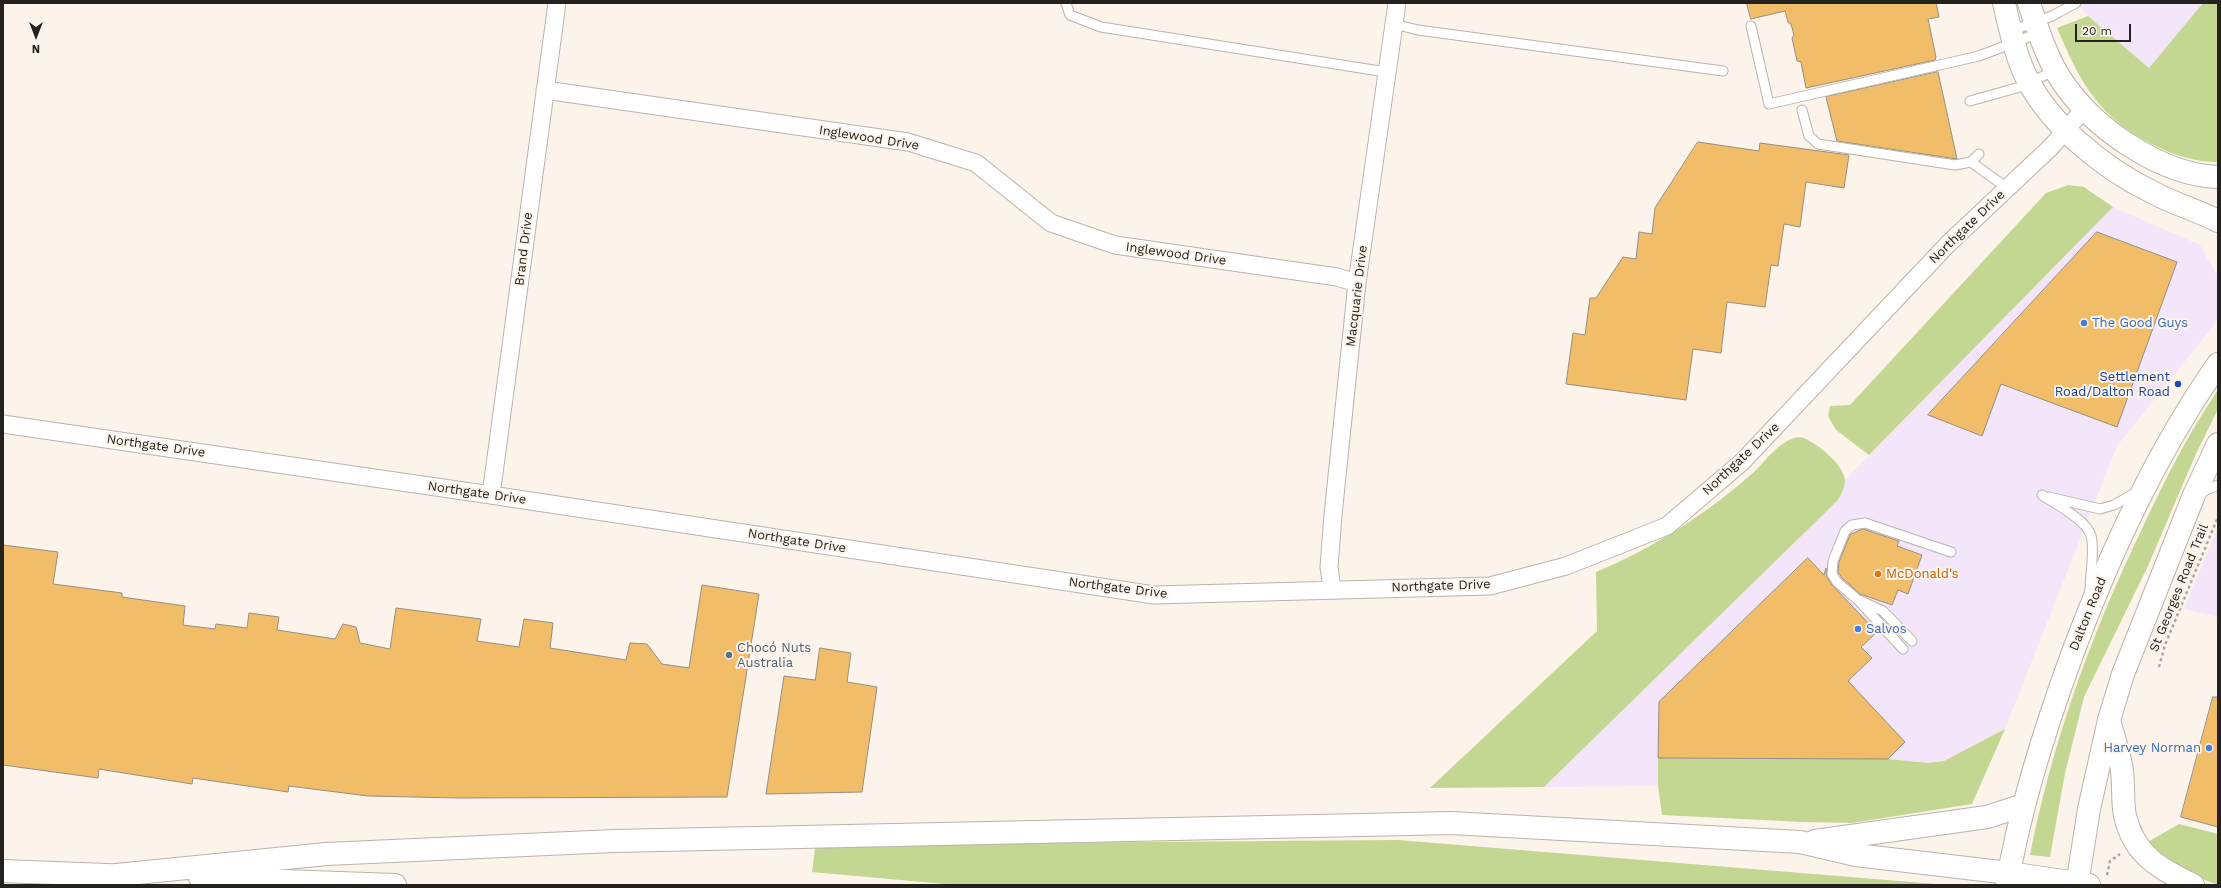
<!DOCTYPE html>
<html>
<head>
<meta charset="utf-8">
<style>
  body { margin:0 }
  #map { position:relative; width:2221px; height:888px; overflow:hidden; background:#fcf4ea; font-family:"Work Sans",sans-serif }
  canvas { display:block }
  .frame { position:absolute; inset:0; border:4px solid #24211e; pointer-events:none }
  .north { position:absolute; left:16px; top:16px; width:40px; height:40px; -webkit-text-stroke:3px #fcf4ea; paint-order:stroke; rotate:180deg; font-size:11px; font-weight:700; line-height:16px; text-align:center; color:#24211e }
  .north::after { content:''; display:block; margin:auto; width:14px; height:18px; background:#24211e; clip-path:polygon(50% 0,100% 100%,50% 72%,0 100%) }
  .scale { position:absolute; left:2075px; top:24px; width:56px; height:18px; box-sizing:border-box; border:2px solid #24211e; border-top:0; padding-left:5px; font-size:12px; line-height:14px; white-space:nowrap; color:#24211e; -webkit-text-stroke:3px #fcf4ea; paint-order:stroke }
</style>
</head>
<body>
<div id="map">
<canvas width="2221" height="888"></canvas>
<div class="frame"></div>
<div class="north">N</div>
<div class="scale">20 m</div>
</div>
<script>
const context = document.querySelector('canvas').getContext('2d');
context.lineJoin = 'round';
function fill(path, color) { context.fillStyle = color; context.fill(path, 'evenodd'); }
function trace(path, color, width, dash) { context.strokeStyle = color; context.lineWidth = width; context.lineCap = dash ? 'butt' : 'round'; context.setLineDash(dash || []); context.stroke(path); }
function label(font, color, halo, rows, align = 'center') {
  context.font = font + ' "Work Sans",sans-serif'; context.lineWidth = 4; context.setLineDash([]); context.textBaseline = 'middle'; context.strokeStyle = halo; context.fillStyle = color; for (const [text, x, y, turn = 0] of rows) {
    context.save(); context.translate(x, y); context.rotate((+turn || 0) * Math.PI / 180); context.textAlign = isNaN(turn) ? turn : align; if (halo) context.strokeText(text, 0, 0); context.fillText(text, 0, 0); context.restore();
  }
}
const commercial = new Path2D(`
  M2077,3h126l-54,65 -61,-52z
  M2113,207l87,38 18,32v35l-3,12 -98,122 -112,283 -61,32 -16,2 -40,-4 -229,-1 -1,28 -114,1 293,-286 8,-15v-6z
  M2218,527v90l-34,-8z`);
const green = new Path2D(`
  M2203,3h15v159c-41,1 -97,-29 -122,-62 -17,-21 -28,-47 -39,-72l31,-12 61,52z
  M2068,185l16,2 29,20 -244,248 -33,-25 -8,-14 2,-10 20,-1 196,-212z
  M2218,390v19l-23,47 -47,110 -64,131 -19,76 -15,84 -20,-2c22,-112 61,-220 110,-322 23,-49 47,-98 78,-143z
  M1800,437c14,3 45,28 45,44 0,7 -4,14 -8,20l-293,286 -114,1 167,-157 -1,-59c58,-24 112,-59 159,-101 13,-13 26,-32 45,-34z
  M2005,729l-33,75 -120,19 -50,-1 -140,-7 -4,-29v-28l230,1 40,4 16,-2z
  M2179,824l39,10v51l-44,-17 -28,-25z
  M1398,840l550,45h-992l-144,-13 4,-30 206,1z`);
const building = new Path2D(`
  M1747,3h189l3,14 -11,2 8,38 -1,3 -129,28 -5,-26 -4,-1 -5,-23 2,-3 -3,-11 -3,-2 -3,-11 -34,8z
  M1938,72l19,87 -120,-18 -11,-44z
  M1698,142l61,9 1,-8 89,12 -5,33 -38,-6 -6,45 -16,-3 -6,42 -7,-1 -6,42 -38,-5 -6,51 -28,-4 -7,51 -120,-16 7,-51 12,2 5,-37h6l27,-41 13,2 3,-27 13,2 3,-26z
  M2097,232l80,30 -60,165 -116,-43 -19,52 -54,-21z
  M1863,529l36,12 -2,5 25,9 -14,39 -10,-4 -6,15 -32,-11 -18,-16 -4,-6 1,-10 11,-27z
  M3,545l55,7 -5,32 69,9v4l63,9 -2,19 32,4 1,-5 31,4 2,-15 30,4 -2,13 58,9 8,-15 13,3 4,16 30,6 6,-41 85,11 -4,22 42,6 5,-28 29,4 -3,25 76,12 4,-17 17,1 15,20 27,4 13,-83 57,9 -32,203 -268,1 -91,-2 -79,-10 -1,6 -95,-14 -1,6 -93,-15 -1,9 -95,-13z
  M1808,558l16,17 2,-7 1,9 5,8 45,47 -16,15 11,11 -24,23 57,61 -17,17 -230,-1 1,-56z
  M820,648l31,5 -4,29 30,5 -15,105 -96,2 18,-118 31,4z
  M2213,697h5v130l-37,-10z`);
const path = new Path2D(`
  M2159,667l6,-22 53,-128
  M2107,875l3,-14 10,-7`);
const service = new Path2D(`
  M1066,3l4,12 31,12 285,45
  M1394,24l24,6 305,41
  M1751,26l18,78 210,-48 60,-23
  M2011,31l41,-15 24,-13
  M1970,101l50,-14 36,-17
  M1802,110l7,26 9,8 137,21 16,-3 8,-8
  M1971,162l36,26
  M2199,493l19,-8
  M2042,495c13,9 45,25 49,41 4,14 -1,40 -1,55
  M2049,497l51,12 14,-4 23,-13
  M1859,600l24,11 29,30
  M1903,649l-45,-49 -21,-18 -5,-8 1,-13 12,-30 7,-6 13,-2 86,29`);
const minor = new Path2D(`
  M545,90l363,52 68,21 75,60 64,22 222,32 20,6
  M3,424l488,71 663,100 336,-9 76,-20 101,-40 75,-64 206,-218 103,-97 33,-38
  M491,495l66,-492
  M1332,589l-3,-22 4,-52 24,-232 40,-280`);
const secondary = new Path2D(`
  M2004,3c5,22 10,46 19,67 22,52 81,99 131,123 20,11 43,17 64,28
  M2029,3c9,27 18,57 35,81 31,45 97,91 154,93`);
const primary = new Path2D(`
  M2009,873l68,10
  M2007,885c13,-79 38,-157 66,-233 38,-101 83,-199 145,-288
  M2077,885l12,-76 20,-89 14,-46 71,-179 24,-51`);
const motorway = new Path2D(`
  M2109,720c4,16 11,34 13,51 2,14 0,31 3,45 9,39 35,53 68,69
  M1815,841l172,-24 37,-12
  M3,871l129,5
  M117,875l209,-21 288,-13 794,-17 43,-1 349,19 56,13 153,18
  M200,878l195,7
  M2077,883l12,2`);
const markers = [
  [2084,323,4,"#3f7fe0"],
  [2178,384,4,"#1a4fb4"],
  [1878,574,4,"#e8710a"],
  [1858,629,4,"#3f7fe0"],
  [729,655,4,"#5c6f8a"],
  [2209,748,4,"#3f7fe0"]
];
const streetNames = [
  ["Inglewood Drive",869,138,9],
  ["Northgate Drive",1967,227,-44],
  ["Brand Drive",524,249,-83],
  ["Inglewood Drive",1176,254,8],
  ["Macquarie Drive",1357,296,-83],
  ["Northgate Drive",156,446,8],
  ["Northgate Drive",1741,459,-43],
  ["Northgate Drive",477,493,8],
  ["Northgate Drive",797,541,9],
  ["Northgate Drive",1441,586,-2],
  ["Northgate Drive",1118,588,7],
  ["St Georges Road Trail",2179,588,-68],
  ["Dalton Road",2088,614,-68]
];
const shopNames = [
  ["The Good Guys",2092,323],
  ["Salvos",1866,629],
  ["Harvey Norman",2201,748,"right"]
];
const transitNames = [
  ["Settlement",2170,377],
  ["Road/Dalton Road",2170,392]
];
const foodNames = [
  ["McDonald's",1886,574]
];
const serviceNames = [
  ["Chocó Nuts",737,648],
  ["Australia",737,663]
];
fill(commercial, '#f3e6fa');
fill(green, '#c3d692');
fill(building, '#f2bd68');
trace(building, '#948e85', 1);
trace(service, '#bab3a9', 11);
trace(minor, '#bab3a9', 19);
trace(secondary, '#bab3a9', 24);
trace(primary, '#bab3a9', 24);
trace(motorway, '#bab3a9', 24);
trace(path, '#aca69f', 2.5, [3, 3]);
trace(service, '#fff', 9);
trace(minor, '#fff', 17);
trace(secondary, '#fff', 22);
trace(primary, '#fff', 22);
trace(motorway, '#fff', 22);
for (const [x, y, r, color] of markers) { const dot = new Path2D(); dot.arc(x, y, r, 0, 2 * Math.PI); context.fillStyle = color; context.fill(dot); trace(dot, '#fcf4ea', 1.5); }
label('13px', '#24211e', '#fcf4ea', streetNames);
label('13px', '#366cbe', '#fcf4ea', shopNames, 'left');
label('13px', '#164399', '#fcf4ea', transitNames, 'right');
label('13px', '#c56008', '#fcf4ea', foodNames, 'left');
label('13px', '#4e5e75', '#fcf4ea', serviceNames, 'left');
</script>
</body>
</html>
